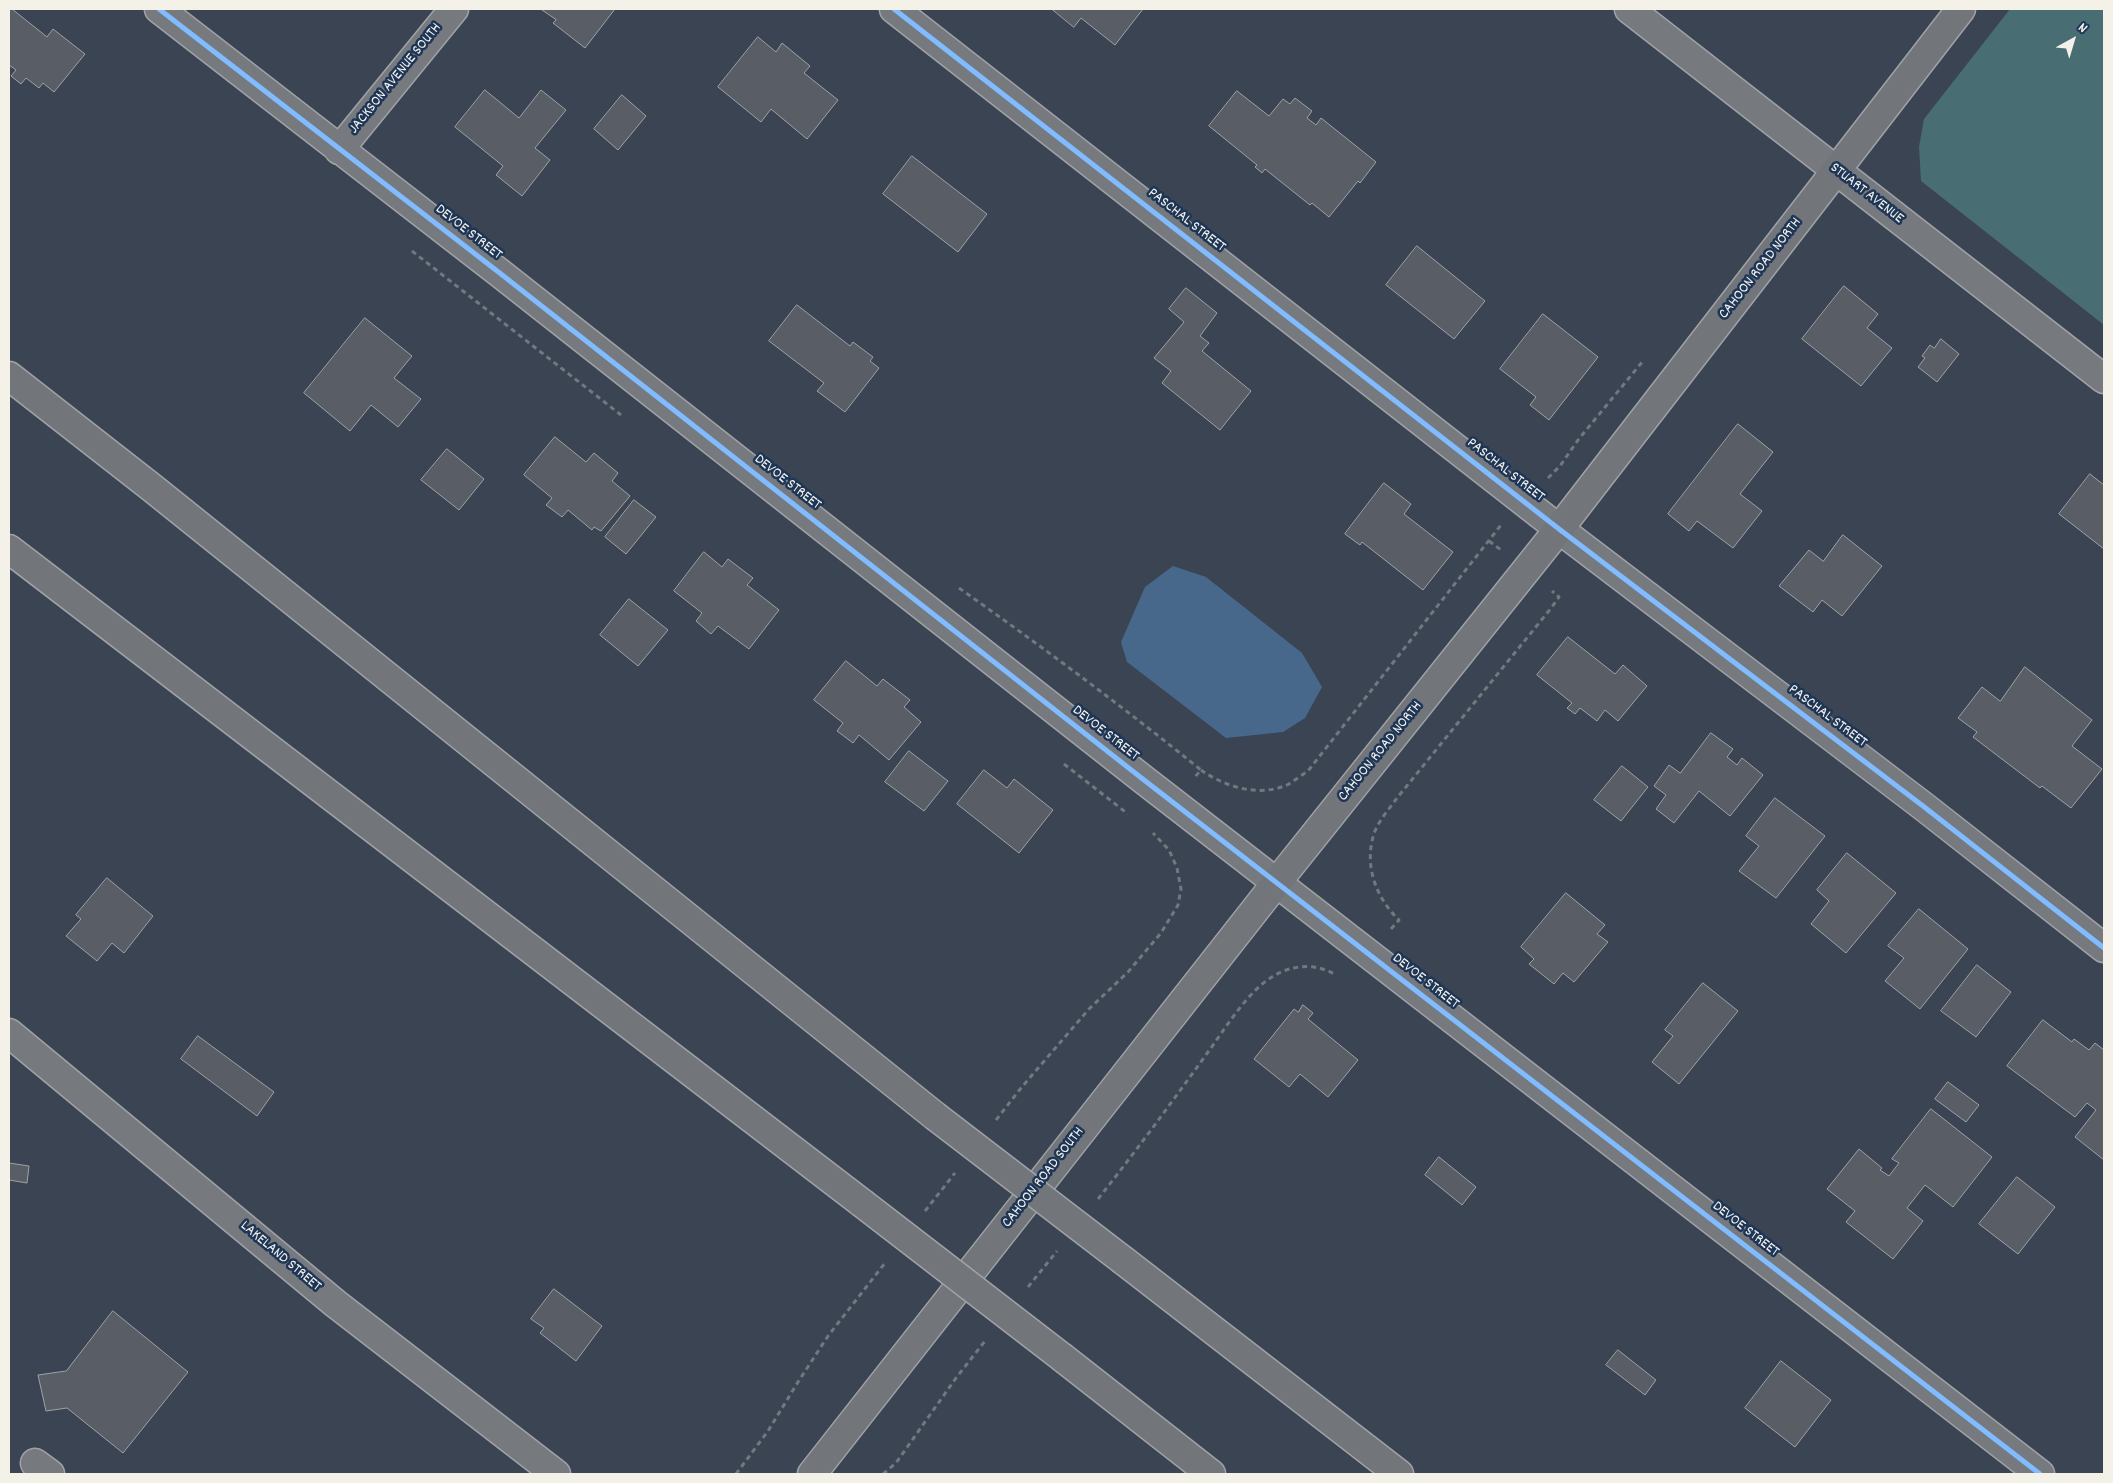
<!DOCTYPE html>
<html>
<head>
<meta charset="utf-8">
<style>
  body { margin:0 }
  #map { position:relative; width:2113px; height:1483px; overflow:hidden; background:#3b4453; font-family:Dekko,sans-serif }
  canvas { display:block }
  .frame { position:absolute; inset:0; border:10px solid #f4f1e8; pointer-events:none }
  .north { position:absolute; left:2048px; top:15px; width:50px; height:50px; -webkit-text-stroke:4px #1d3557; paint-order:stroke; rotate:39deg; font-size:14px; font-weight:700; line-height:20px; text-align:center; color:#f4f1e8 }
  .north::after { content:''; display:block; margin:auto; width:18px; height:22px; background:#f4f1e8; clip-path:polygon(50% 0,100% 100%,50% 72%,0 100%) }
</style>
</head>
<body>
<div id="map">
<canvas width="2113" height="1483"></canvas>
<div class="frame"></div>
<div class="north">N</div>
</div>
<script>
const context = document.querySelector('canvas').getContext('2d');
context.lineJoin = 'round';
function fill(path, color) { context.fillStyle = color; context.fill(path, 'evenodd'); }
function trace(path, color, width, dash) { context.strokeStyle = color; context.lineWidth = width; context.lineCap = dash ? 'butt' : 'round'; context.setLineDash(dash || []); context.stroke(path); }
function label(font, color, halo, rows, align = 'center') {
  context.font = font + ' Dekko,sans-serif'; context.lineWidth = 5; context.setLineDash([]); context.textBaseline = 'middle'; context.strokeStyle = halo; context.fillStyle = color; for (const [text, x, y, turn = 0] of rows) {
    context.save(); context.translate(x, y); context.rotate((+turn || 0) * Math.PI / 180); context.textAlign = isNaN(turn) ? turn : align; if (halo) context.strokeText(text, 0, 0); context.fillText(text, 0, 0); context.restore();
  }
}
const green = new Path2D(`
  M2010,9h94v316l-183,-144 -2,-34 5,-28z`);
const water = new Path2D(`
  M1173,566l33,11 96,76 20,34 -17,31 -22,14 -57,6 -99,-76 -6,-20 24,-55z`);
const building = new Path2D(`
  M9,9h3l35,28 6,-8 32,25 -31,38 -11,-9 -4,5 -13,-10 -5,6 -10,-8 5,-6 -7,-5z
  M541,9h74l-30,39 -32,-25 3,-3z
  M1052,9h91l-28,36 -34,-27 -7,9z
  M758,37l18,15 6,-9 28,23 -6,7 34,27 -31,39 -36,-30 -10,13 -43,-35z
  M485,90l34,28 22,-28 25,20 -31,38 15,12 -28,36 -26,-21 7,-9 -48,-39z
  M1237,91l32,25 14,-17 7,5 5,-6 17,13 -5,7 9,7 5,-7 55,44 -16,21 -2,-2 -29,36 -17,-14 -2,2 -45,-36 -3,4 -7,-6 2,-2 -48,-39z
  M622,95l24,21 -28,34 -24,-21z
  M912,156l75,58 -29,38 -75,-58z
  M1417,246l68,55 -31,38 -68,-54z
  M1844,286l34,28 -11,14 25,20 -31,38 -59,-47z
  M1186,288l31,25 -17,23 9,7 -7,8 49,40 -31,39 -58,-47 9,-12 -17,-13 30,-36 -15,-13z
  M797,305l53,41 3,-4 20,15 -3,4 9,7 -34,44 -28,-21 7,-8 -55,-42z
  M1543,314l55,43 -49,63 -19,-15 6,-8 -36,-28z
  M365,318l47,38 -18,22 27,21 -23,28 -27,-22 -21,26 -46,-38z
  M1941,339l18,15 -22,28 -19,-15 7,-9 -3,-2 8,-11 4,3z
  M1738,424l35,28 -33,42 22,17 -29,37 -36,-27 -8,10 -21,-17z
  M555,437l31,25 8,-9 24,20 -6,8 18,15 -29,35 -7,-4 -2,3 -24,-20 -6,7 -16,-12 6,-7 -28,-23z
  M447,449l37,30 -25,31 -38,-30z
  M2090,474l14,11v64l-45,-35z
  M1384,483l27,21 -7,10 49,38 -30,38 -61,-48 -2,3 -15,-11z
  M634,500l22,17 -30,37 -21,-17z
  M1843,535l39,31 -40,50 -20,-16 -9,12 -34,-26 30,-36 14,11z
  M704,552l18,15 6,-8 25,19 -6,7 32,25 -30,39 -31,-23 -7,8 -15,-13 6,-8 -28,-22z
  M629,599l39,31 -30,36 -38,-31z
  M1568,637l47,37 8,-9 24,21 -29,35 -13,-11 -8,11 -17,-13 -5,6 -8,-6 5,-5 -35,-28z
  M846,661l31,25 6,-7 27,21 -6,7 17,15 -32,38 -30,-25 -6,8 -16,-12 6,-8 -29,-23z
  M2025,667l67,53 -20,26 30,23 -31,39 -29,-22 -2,2 -67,-51 4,-5 -19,-14 24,-31 18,14z
  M1711,733l22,16 -6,8 10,8 5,-7 21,17 -33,41 -31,-25 -25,32 -18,-14 10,-14 -12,-9 15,-21 11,8z
  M909,751l39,30 -24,30 -39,-29z
  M1622,766l26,21 -27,34 -27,-21z
  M984,770l23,18 7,-9 39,31 -34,43 -62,-49z
  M1775,798l50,38 -49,62 -37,-27 20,-25 -13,-10z
  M1847,853l49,40 -50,60 -35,-29 18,-23 -12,-11z
  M107,878l46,38 -29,37 -12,-10 -15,18 -31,-25 15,-17 -5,-4z
  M1566,893l39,32 -8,9 11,8 -34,40 -11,-9 -9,11 -25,-20 5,-5 -13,-12z
  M1919,909l49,40 -48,60 -35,-28 19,-23 -16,-12z
  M1977,965l34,27 -35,45 -35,-26z
  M1703,983l35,28 -59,73 -27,-22 21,-26 -8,-6z
  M1303,1005l10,8 -5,6 50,41 -30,37 -28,-23 -11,13 -35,-28 40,-50 4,3z
  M2043,1020l29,22 2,-3 15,11 6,-7 9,7v110l-29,-23 21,-27 -9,-7 -12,14 -68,-51z
  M198,1036l76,56 -17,24 -76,-57z
  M1948,1082l31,23 -13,17 -31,-23z
  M1931,1109l61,48 -39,50 -28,-22 -18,23 16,13 -30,38 -47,-37 9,-11 -28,-22 32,-40 23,19 -2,2 9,6 10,-13 -7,-4z
  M1439,1157l37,30 -14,18 -37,-30z
  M9,1163l20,3 -2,17 -18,-3z
  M2017,1177l38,30 -37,47 -39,-30z
  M554,1289l48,37 -26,35 -36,-28 4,-5 -13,-9z
  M113,1311l75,61 -65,81 -56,-45 -21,3 -8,-36 28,-4z
  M1618,1350l38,30 -11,15 -39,-30z
  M1781,1361l50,39 -36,47 -50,-39z`);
const path = new Path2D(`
  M412,251l209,164
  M1548,478l12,-12 18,-26 65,-79
  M1489,541l12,9
  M959,588c82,58 163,118 242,182l-7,8
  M1064,764l64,50
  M1201,770c24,17 59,28 88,14 6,-4 13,-9 19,-13l193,-246
  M1391,929l8,-9c-24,-23 -36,-57 -24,-89 5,-12 15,-23 22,-33l155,-191 7,-10 -7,-6
  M996,1120l25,-32 68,-79 39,-37 33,-39 17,-28 3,-16 -4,-21 -8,-18 -16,-17
  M1098,1199c38,-48 74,-97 110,-147 17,-23 39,-60 64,-75 20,-13 44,-14 64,-2
  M925,1211l30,-38
  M1028,1287l29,-36
  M736,1474l32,-43 30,-49 30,-46 57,-73
  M883,1474l13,-11 60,-85 29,-37`);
const minor = new Path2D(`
  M159,9l342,265 643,506 896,694
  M894,9l665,520 364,277 181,142
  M1629,9l475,370
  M339,150l115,-141
  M9,1033l327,271 220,170
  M35,1463l15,11`);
const major = new Path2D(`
  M812,1474l465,-592 282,-353 402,-520`);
const highway = new Path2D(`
  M9,376l142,111 784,629
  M9,549l853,654
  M1124,1261l275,213
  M1063,1358l148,116`);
const highwayBridge = new Path2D(`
  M935,1116l189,145
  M862,1203l201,155`);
const cycleway = new Path2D(`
  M159,9l342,265 643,506 896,694
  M894,9l665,520 364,277 181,142`);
const streetNames = [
  ["JACKSON AVENUE SOUTH",396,79,-51],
  ["STUART AVENUE",1866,194,38],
  ["PASCHAL STREET",1186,221,38],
  ["DEVOE STREET",468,233,38],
  ["CAHOON ROAD NORTH",1761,269,-52],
  ["PASCHAL STREET",1505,471,38],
  ["DEVOE STREET",787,483,38],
  ["PASCHAL STREET",1827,717,37],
  ["DEVOE STREET",1105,734,38],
  ["CAHOON ROAD NORTH",1381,752,-51],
  ["DEVOE STREET",1425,982,38],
  ["CAHOON ROAD SOUTH",1044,1178,-52],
  ["DEVOE STREET",1745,1230,38],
  ["LAKELAND STREET",280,1257,40]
];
fill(green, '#486d73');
fill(water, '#48688b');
fill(building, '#595d65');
trace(building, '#9fa2a7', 1);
trace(minor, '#9fa2a7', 31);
trace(major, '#9fa2a7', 31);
trace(highway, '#9fa2a7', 31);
trace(path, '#73787f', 3, [5, 4]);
trace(minor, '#767a7f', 28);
trace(major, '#727579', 28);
trace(highway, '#727579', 28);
trace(highwayBridge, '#9fa2a7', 31, []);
trace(highwayBridge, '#727579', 28);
trace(cycleway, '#80bcff', 5);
label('15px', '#f4f1e8', '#1d3557', streetNames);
</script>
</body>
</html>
